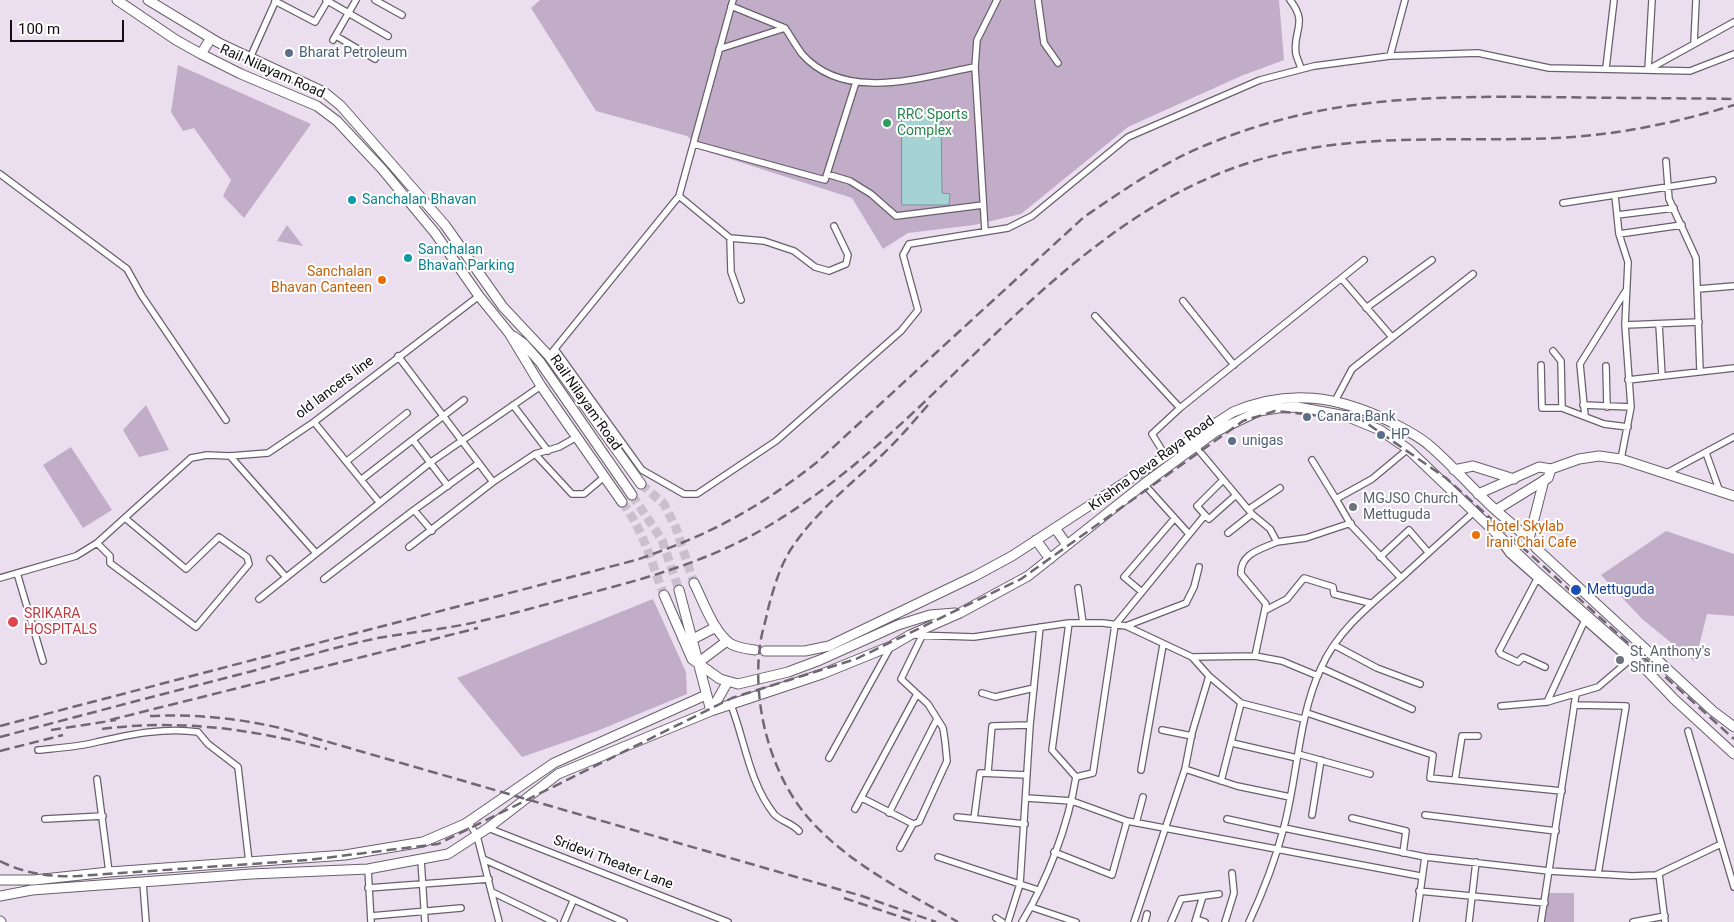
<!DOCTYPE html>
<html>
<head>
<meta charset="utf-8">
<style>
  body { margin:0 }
  #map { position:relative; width:1734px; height:922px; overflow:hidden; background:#ebdfef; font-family:Roboto,sans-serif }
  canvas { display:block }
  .scale { position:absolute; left:10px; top:20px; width:114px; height:22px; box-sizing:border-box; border:2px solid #100c12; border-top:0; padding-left:6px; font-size:15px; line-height:18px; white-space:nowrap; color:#100c12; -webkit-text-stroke:4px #fff; paint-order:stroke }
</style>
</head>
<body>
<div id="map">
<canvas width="1734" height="922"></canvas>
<div class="scale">100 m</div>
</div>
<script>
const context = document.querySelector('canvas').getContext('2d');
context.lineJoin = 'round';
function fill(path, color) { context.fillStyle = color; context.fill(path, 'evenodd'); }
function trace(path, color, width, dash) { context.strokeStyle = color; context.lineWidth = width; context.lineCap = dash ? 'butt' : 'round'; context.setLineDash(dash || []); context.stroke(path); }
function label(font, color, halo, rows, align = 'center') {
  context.font = font + ' Roboto,sans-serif'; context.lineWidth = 4; context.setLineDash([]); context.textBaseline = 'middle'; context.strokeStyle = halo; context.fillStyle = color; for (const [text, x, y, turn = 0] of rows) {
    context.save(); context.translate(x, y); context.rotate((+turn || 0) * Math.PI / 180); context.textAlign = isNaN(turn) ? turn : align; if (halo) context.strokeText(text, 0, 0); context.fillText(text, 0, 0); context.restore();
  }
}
const green = new Path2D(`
  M540,0h739l5,60 -43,16 -113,51 -107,87 -47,11 -66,8 -25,16 -31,-51 -150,-48 -15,-14 -91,-25 -65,-103z
  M178,65l133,59 -67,94 -21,-22 8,-16 -37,-52 -11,3 -12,-19z
  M287,225l16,21 -26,-5z
  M146,405l23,45 -30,7 -16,-27z
  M71,447l41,63 -29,18 -40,-63z
  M1666,531l68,23v62l-27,-2 -12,48 -53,-43 -41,-44z
  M653,599l33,73 1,22 -90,37 -75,26 -65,-79z
  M1546,893h28v29h-33z`);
const water = new Path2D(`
  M902,111h39l1,82 8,1 -1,11h-47z`);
const primaryTunnel = new Path2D(`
  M641,484l23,20 12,24 18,55
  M632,495l30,45 17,50
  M622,502c22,29 29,60 42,93`);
const street = new Path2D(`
  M326,0l62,36
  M375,0l27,15
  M1038,0l6,43 14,20
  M1290,0c19,24 2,31 6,54 1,5 4,10 5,15
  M275,1l40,21 13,-22
  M731,6l54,22
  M336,36l39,23
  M333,40l23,-40
  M1694,44l2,-44
  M719,49l66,-21c6,9 11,18 17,26 43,49 119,23 173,13
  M1390,56l15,-56
  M250,58l26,-58
  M1606,68l8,-68
  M1649,69l85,-47
  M1648,70l4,-70
  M694,144l131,36 31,-98
  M1666,161l3,38 27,59 4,113
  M0,174l127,95 15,27 84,124
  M827,174l23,7 21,13 25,22 87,-11
  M679,196l51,42 1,34 10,28
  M1615,196l4,38 9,28 -3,63 6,82 -10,52
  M1563,203l150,-23
  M1617,215l57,-7
  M985,231l-10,-164 2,-27 20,-40
  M1619,234l63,-9
  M730,238l34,3 30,10 21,16 14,4 17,-7 2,-9 -14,-29
  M1342,279l49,57
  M1698,289l36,-3
  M1183,301l51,64
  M1366,308l66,-48
  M1095,316l85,92
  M1659,324l3,52
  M1625,325l74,-3
  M555,349l87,121 42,24h13l79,-53 125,-110 17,-21 -15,-55 6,-11 99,-16 24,-12 96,-79 132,-57 54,-14 76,-10 88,-3 71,15 141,3 44,-17
  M1553,351l8,10 1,47
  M398,356l95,126
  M549,356l130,-160 54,-196
  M1541,365l1,43h20l42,16 24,3
  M1606,366l1,41
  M1628,380l106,-12
  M1335,401l17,-32 121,-95
  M513,405l35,46
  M1583,405l48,2
  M1585,416l-5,-52 45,-72
  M314,422l65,80
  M413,440l35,46
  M1196,447l56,67 18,15 7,13 29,-4 45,-15
  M1706,453l14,39
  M535,454l37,40h12l19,-16
  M1165,455l-13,-21 28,-26 184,-148
  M230,456l86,97
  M1312,460l24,39 36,-20 36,-30
  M347,461l60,-48
  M1665,474l69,-37
  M362,479l102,-79
  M1144,484l45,50
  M1336,499l15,26 50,53
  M1249,509l31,-21
  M1205,515l-8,-9 26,-26
  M432,531l-18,-21 65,-47
  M1228,533l24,-19
  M1496,536l13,18 120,106
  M97,543l13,13v7l86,64 53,-63 -2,-7 -28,-20 -33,32 -61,-51
  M409,547l84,-65 42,-28 24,-7 16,-9
  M1380,557l29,-27 19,22
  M270,559l16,18
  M17,573l26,88
  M0,578l76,-22 21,-13 94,-85 16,-3 23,1 38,-3 46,-31 165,-126
  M324,579l90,-69
  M1537,579l-38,72 2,3 17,8 5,-5 22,10
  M1078,588l5,35
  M1142,592l-18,-15 50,-58
  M259,599l172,-137 110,-76
  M1266,610l21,-11 17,-21 29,9 1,7 36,9
  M1126,626l60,-23 8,-16 5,-20
  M914,635l60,2 95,-14h34l23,3 66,31 17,19 32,27 62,16
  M1334,645l43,23 43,16
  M1255,656l11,-52 -25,-30c-1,-21 21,-25 36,-32
  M1192,657l63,-1 27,5 36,15
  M1321,668l91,41
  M982,693l13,4 39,-9
  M1547,702l38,-82
  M731,705c14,36 18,77 43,109 6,7 18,9 25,17
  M1574,705l52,1 -28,168
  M1501,706l46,-4 51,-15 34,-29
  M1307,713l126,42 -3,23 132,13
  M1162,730l30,6
  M1688,731l46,156
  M1232,743l65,15
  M38,750c20,-2 40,-3 59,-8 32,-7 67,-15 101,-10l10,12 30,23 11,95
  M1298,754l72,20
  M829,758l62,-112
  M1185,769l52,17 53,11
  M1141,770l22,-125
  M988,772l4,-46 38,-1
  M1076,777l17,-4 22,-148 90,-110 4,4 27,-24
  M97,779l12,93
  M1455,780l7,-44h16
  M1221,781l20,-78
  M862,798l51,26
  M1026,798l46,3 55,20 293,55
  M855,809l62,-115
  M889,813l48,-94
  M1312,815l9,-55
  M1425,815l131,16
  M957,817l68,7
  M1352,818l54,13 -3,22
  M45,819l58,-3
  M974,819l6,-46 47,2
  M1227,819l55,12
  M468,821l9,15 22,86
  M1136,823l7,-26
  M488,828l240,94
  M1284,828l141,29 124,14 83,5 24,-1 65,-31
  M900,848l13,-24 6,-2 28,-61 -2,-20 -2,-13 -15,-24 -27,-25 21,-43
  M1054,852l58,23 15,-54
  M938,857l100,33
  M483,859l141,63
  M421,860l4,62
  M368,869l3,53
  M1659,874l6,48
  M143,883l3,39
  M368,888l121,-9
  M1419,891l126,12
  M492,892l62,30
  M1031,907l45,15
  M371,916l90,-8
  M996,918l6,4
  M1196,919l9,3
  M564,922l9,-21
  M1008,922l12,-38 10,-159 10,-98
  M1022,922c26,-43 46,-96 54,-145l-24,-27 17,-127
  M1134,922l51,-153 7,-36 17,-57
  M1145,922l2,-8
  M1171,922l10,-23 38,-5
  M1195,922l8,-26
  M1225,922l9,-29 -2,-20
  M1249,922c15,-32 26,-61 35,-95 14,-53 14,-109 37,-159 16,-37 50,-64 80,-90 24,-22 48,-44 73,-66
  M1416,922l9,-65
  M1469,922l7,-60
  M1541,922l35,-228
  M1633,922l32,-6`);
const secondary = new Path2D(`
  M1478,494l61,-27 12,2 28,-10 20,-3 22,3 113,37
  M1496,510l52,-32 3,-9
  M0,921l1,1`);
const primary = new Path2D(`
  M117,0l59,40 25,14 40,20 76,32 20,15 45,48 53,64 44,63 30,37 32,53 81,116
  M148,0l71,43 105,49 17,14 104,119 58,82 46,49 92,128
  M201,54l10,-16
  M513,336l11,8 16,18 92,133
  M1454,470l19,-4 41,13
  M1055,528l12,17
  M1529,539l15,-59
  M1036,540l14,19
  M694,583c9,18 20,50 37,61 7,4 16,5 24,6
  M679,590l32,121
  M664,595l28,64 28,20 18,5 50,-12 32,-12 78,-35 32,-10 25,-2
  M693,639l23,-12
  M765,651h40l24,-5 146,-70 37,-20 221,-144c56,-24 105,-16 158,10 13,7 28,14 39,24 20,17 38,38 57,56 16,16 36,29 50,47l176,162 21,16
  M699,662l28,-21
  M711,711l16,-28
  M0,880h34l75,-8 236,-17 78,-13 42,-18 89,-61 152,-68
  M0,896l32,-6 219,-16 117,-5 80,-15 40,-26 70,-54 153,-63 111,-37 69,-28 19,-11 50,-22 68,-37 116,-92 71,-52 44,-21 19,-3 19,-1 49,9 34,14 28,19 131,125 94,82 41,43 60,55`);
const rail = new Path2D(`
  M928,405c-15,17 -29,34 -46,50 -31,29 -65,56 -89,91 -13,19 -19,41 -25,63 -2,12 -7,25 -8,37 -8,59 11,132 52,176 39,43 96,71 146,100
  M150,716c45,-2 87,2 130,12l582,168 74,26
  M110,720l368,-92
  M0,726l636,-166c73,-25 120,-50 180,-97l268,-246c41,-28 81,-56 127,-74 114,-46 214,-47 334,-46 63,1 126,1 189,2
  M102,729c78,-10 151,0 225,20
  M51,730l65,-10
  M0,737c83,-22 166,-44 249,-65 43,-12 86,-25 129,-34 34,-6 69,-9 103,-17 31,-7 62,-16 93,-24 67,-17 135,-35 196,-72 163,-97 269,-277 448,-351 112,-46 222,-31 338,-36 61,-3 120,-15 178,-33
  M0,751l63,-16
  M0,861c25,13 51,16 78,15l230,-16 130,-16 294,-146 124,-39 165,-80 222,-158 32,-10 87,9 84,58 288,261
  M844,898l72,24`);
const markers = [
  [289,53,5,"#5c6f8a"],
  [887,123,5,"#2e9e5b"],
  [352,200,5,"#0f9aa8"],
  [408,258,5,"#0f9aa8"],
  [382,280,5,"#e8710a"],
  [1307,417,5,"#5c6f8a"],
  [1381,435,5,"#5c6f8a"],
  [1232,441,5,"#5c6f8a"],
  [1353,507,5,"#6b7280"],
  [1476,535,5,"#e8710a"],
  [1576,590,6,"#1a4fb4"],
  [13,622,6,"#e0444e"],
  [1620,660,5,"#6b7280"]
];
const serviceNames = [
  ["Bharat Petroleum",299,53],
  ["Canara Bank",1317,417],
  ["HP",1391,435],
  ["unigas",1242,441]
];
const streetNames = [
  ["Rail Nilayam Road",272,72,24],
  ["old lancers line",335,388,-37],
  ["Rail Nilayam Road",585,403,55],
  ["Krishna Deva Raya Road",1152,464,-36],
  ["Sridevi Theater Lane",613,863,21]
];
const leisureNames = [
  ["RRC Sports",897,115],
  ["Complex",897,131]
];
const cultureNames = [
  ["Sanchalan Bhavan",362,200],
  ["Sanchalan",418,250],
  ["Bhavan Parking",418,266]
];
const foodNames = [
  ["Sanchalan",372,272],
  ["Bhavan Canteen",372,288],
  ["Hotel Skylab",1486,527,"left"],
  ["Irani Chai Cafe",1486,543,"left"]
];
const worshipNames = [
  ["MGJSO Church",1363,499],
  ["Mettuguda",1363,515],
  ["St. Anthony's",1630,652],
  ["Shrine",1630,668]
];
const transitNames = [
  ["Mettuguda",1587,590]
];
const healthNames = [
  ["SRIKARA",24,614],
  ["HOSPITALS",24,630]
];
fill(green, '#c2adc9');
fill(water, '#a5d2d2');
trace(water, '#789798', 1);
trace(primaryTunnel, '#cabfce', 9, [9, 4.5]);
trace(street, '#6a5f6d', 8);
trace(secondary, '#6a5f6d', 11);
trace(primary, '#6a5f6d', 11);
trace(street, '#fff', 5.5);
trace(secondary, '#fff', 9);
trace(primary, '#fff', 9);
trace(rail, '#6f6772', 2.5, [10, 5]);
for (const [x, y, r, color] of markers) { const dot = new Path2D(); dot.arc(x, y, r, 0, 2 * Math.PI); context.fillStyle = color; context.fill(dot); trace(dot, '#fff', 2); }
label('14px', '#4e5e75', '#fff', serviceNames, 'left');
label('14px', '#100c12', '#fff', streetNames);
label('14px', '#27864d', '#fff', leisureNames, 'left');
label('14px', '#0d838f', '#fff', cultureNames, 'left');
label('14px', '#c56008', '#fff', foodNames, 'right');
label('14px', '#5b616d', '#fff', worshipNames, 'left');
label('14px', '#164399', '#fff', transitNames, 'left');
label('14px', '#be3a42', '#fff', healthNames, 'left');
</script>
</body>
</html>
